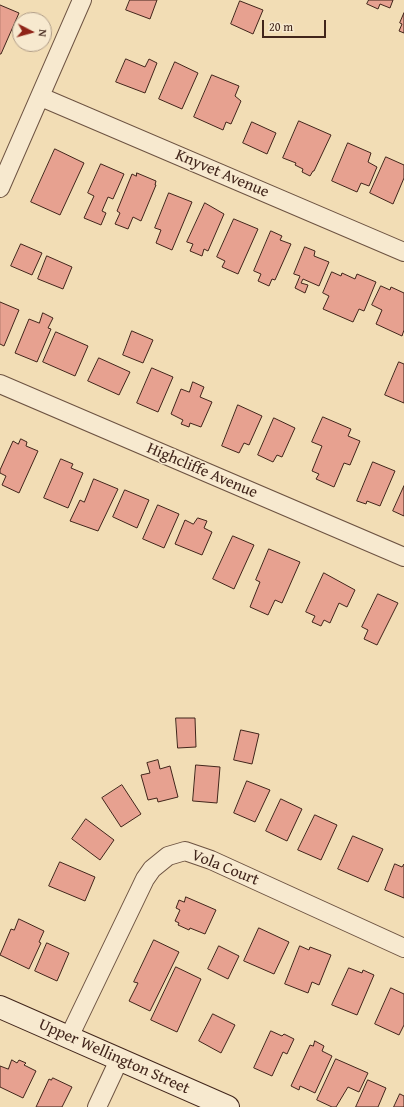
<!DOCTYPE html>
<html>
<head>
<meta charset="utf-8">
<style>
  body { margin:0 }
  #map { position:relative; width:404px; height:1107px; overflow:hidden; background:#f2ddb5; font-family:"Gentium Book Plus",serif }
  canvas { display:block }
  .north { position:absolute; left:12px; top:12px; width:40px; height:40px; box-sizing:border-box; background:#f7e9cf; border:1px solid #ae9b87; border-radius:50%; rotate:96deg; font-size:11px; font-weight:700; line-height:16px; text-align:center; color:#41251b }
  .north::after { content:''; display:block; margin:auto; width:14px; height:18px; background:#8f2418; clip-path:polygon(50% 0,100% 100%,50% 72%,0 100%) }
  .scale { position:absolute; left:262px; top:20px; width:64px; height:18px; box-sizing:border-box; border:2px solid #41251b; border-top:0; padding-left:5px; font-size:12px; line-height:14px; white-space:nowrap; color:#41251b; -webkit-text-stroke:3px #f7e9cf; paint-order:stroke }
</style>
</head>
<body>
<div id="map">
<canvas width="404" height="1107"></canvas>
<div class="north">N</div>
<div class="scale">20 m</div>
</div>
<script>
const context = document.querySelector('canvas').getContext('2d');
context.lineJoin = 'round';
function fill(path, color) { context.fillStyle = color; context.fill(path, 'evenodd'); }
function trace(path, color, width, dash) { context.strokeStyle = color; context.lineWidth = width; context.lineCap = dash ? 'butt' : 'round'; context.setLineDash(dash || []); context.stroke(path); }
function label(font, color, halo, rows, align = 'center') {
  context.font = font + ' "Gentium Book Plus",serif'; context.lineWidth = 3; context.setLineDash([]); context.textBaseline = 'middle'; context.strokeStyle = halo; context.fillStyle = color; for (const [text, x, y, turn = 0] of rows) {
    context.save(); context.translate(x, y); context.rotate((+turn || 0) * Math.PI / 180); context.textAlign = isNaN(turn) ? turn : align; if (halo) context.strokeText(text, 0, 0); context.fillText(text, 0, 0); context.restore();
  }
}
const building = new Path2D(`
  M130,0h27l-7,19 -24,-9z
  M369,0h24l-3,8 -10,-4 -2,5 -11,-5z
  M240,1l23,9 -10,24 -22,-10z
  M0,5l19,8 -18,41h-1z
  M404,13v20l-5,-2 3,-7 -2,-1z
  M126,59l19,8 4,-8 8,4 -12,30 -29,-11z
  M175,62l23,11 -16,36 -23,-10z
  M212,75l27,11 -4,10 6,5 -10,23 -5,-2 -3,8 -29,-13z
  M299,121l32,14 -17,36h-1l-3,5 -8,-4 1,-3 -8,-4 1,-2 -13,-5z
  M252,122l24,11 -9,21 -24,-11z
  M348,143l23,10 -3,9 9,5 -8,19 -8,-3 -4,9 -25,-11z
  M55,149l29,14 -24,52 -29,-13z
  M386,157l18,8v13l-11,26 -23,-11z
  M101,164l23,10 -11,25 -5,-2 -6,14 4,2 -5,12 -17,-7 10,-22 -6,-3z
  M137,173l19,8 -1,4h1l-15,36 -8,-4 -5,12 -13,-5 5,-11 -3,-2 15,-37 4,2z
  M169,193l23,9 -20,48 -16,-7 5,-13 -6,-2z
  M205,203l19,11 -16,37 -4,-2 -2,7 -12,-5 3,-7 -6,-2z
  M234,219l24,10 -20,45 -16,-7 3,-6 -8,-4z
  M271,231l11,5 -2,4 11,4 -16,36 -3,-1 -3,7 -11,-5 3,-7 -7,-3z
  M21,244l21,9 -10,22 -21,-9z
  M305,247l10,4 -1,5 15,6 -10,24 -16,-7 -2,4 7,2 -3,8 -10,-5 5,-12 -6,-2z
  M47,256l25,11 -9,22 -25,-10z
  M332,272l9,4 1,-3 13,6 2,-5 19,8 -12,29 -5,-2 -6,13 -30,-13 6,-13 -6,-3z
  M381,286l9,4 1,-3 13,6v37l-2,6 -26,-12 6,-14 -10,-5z
  M0,302l19,8 -15,36 -4,-2z
  M43,313l10,5 -5,10 3,1 -14,33 -22,-9 14,-34 10,4z
  M132,331l21,9 -10,23 -20,-8z
  M56,332l32,14 -13,30 -32,-14z
  M99,358l31,14 -11,23 -31,-14z
  M399,362l5,2v39l-19,-8z
  M152,368l21,9 -15,35 -21,-9z
  M193,382l11,5 -4,10 12,5 -11,25 -11,-4 -1,4 -8,-3 2,-4 -12,-6 10,-25 8,3z
  M238,405l24,11 -13,29 -5,-2 -5,10 -17,-7z
  M323,417l28,12 -3,7 12,5 -10,24 -6,-2 -10,24 -18,-8 3,-5 -7,-3 10,-25 -10,-4z
  M274,418l21,10 -13,29 -5,-2 -4,7 -15,-7z
  M21,439l6,3 -1,4 12,5 -19,42 -17,-8 4,-9 -6,-3v-3l13,-29 5,3z
  M61,459l12,5 -2,4 12,5 -15,35 -24,-10z
  M373,462l22,9 -15,35 -13,-5 -1,3 -9,-3z
  M94,479l24,10 -20,42 -28,-10 10,-21 4,2z
  M404,486v30l-11,-5z
  M125,490l24,10 -12,28 -24,-11z
  M158,505l21,9 -15,34 -21,-9z
  M198,518l9,3 -3,7 8,4 -10,23 -27,-11 10,-24 8,4z
  M233,536l21,9 -20,44 -21,-10z
  M269,549l31,13 -18,41 -7,-3 -7,15 -18,-8 10,-25 -4,-2z
  M324,573l31,17 -8,17 -8,-4 -9,20 -6,-3 -3,6 -9,-4 3,-6 -9,-4z
  M378,594l20,9 -21,42 -13,-6 4,-9 -6,-3z
  M176,718h19l1,29 -18,1z
  M241,730l18,4 -7,30 -18,-4z
  M158,760l2,9 10,-3 8,31 -20,5 -1,-4 -9,2 -7,-25 9,-2 -3,-10z
  M196,765l24,2 -3,36 -24,-2z
  M247,781l23,9 -15,32 -21,-9z
  M122,785l19,29 -20,13 -19,-29z
  M281,799l21,10 -15,32 -21,-10z
  M315,815l22,10 -16,35 -23,-10z
  M86,819l28,21 -14,20 -28,-21z
  M353,836l30,13 -15,33 -30,-13z
  M60,862l35,15 -10,24 -36,-15z
  M395,864l7,3 2,-3v34l-19,-8z
  M186,897l30,13 -11,24 -15,-6 -1,2 -11,-5 1,-2 -4,-2 5,-11 -4,-2 3,-8 5,2z
  M19,919l25,12 -5,11 2,1 -12,26 -29,-14 11,-26 3,1z
  M259,928l30,14 -15,32 -30,-13z
  M154,940l25,12 -29,59 -21,-10 9,-18 -4,-1z
  M47,943l22,10 -12,28 -22,-10z
  M219,946l20,10 -11,23 -20,-10z
  M300,946l9,4 1,-3 21,8 -12,30 -7,-3 -4,11 -23,-9z
  M176,967l25,12 -24,53 -26,-12z
  M349,968l13,5 1,-3 11,5 -17,40 -25,-10z
  M391,988l13,6v31l-5,10 -24,-11z
  M213,1014l22,11 -14,28 -22,-12z
  M271,1031l11,5 2,-2 10,5 -7,15 -4,-2 -11,24 -18,-8z
  M315,1041l9,5 -2,5 10,5 -17,37 -15,-7 -1,4 -8,-4 19,-41 3,1z
  M336,1059l32,14 -9,19 -11,-5 -12,20h-4l-15,-7z
  M12,1060l5,3 2,-3 7,3 -2,2 12,6 -13,27 -23,-11v-21l8,3z
  M53,1078l19,9 -10,20h-26l13,-28 2,1z
  M368,1080l18,8 -8,19h-22z
  M400,1094l4,2v11h-10z`);
const minor = new Path2D(`
  M41,97l363,155
  M0,188l82,-188
  M0,384l404,173
  M69,1037l76,-158 7,-10 16,-13 17,-5 26,9 193,88
  M97,1107l22,-47`);
const secondary = new Path2D(`
  M0,1007l228,100`);
const streetNames = [
  ["Knyvet Avenue",222,174,23],
  ["Highcliffe Avenue",202,471,23],
  ["Vola Court",225,868,22],
  ["Upper Wellington Street",114,1057,24]
];
fill(building, '#e7a190');
trace(building, '#41251b', 1);
trace(minor, '#6d5342', 20);
trace(secondary, '#41251b', 24);
trace(minor, '#f7e9cf', 18);
trace(secondary, '#f7e9cf', 22);
label('16px', '#41251b', '#f7e9cf', streetNames);
</script>
</body>
</html>
